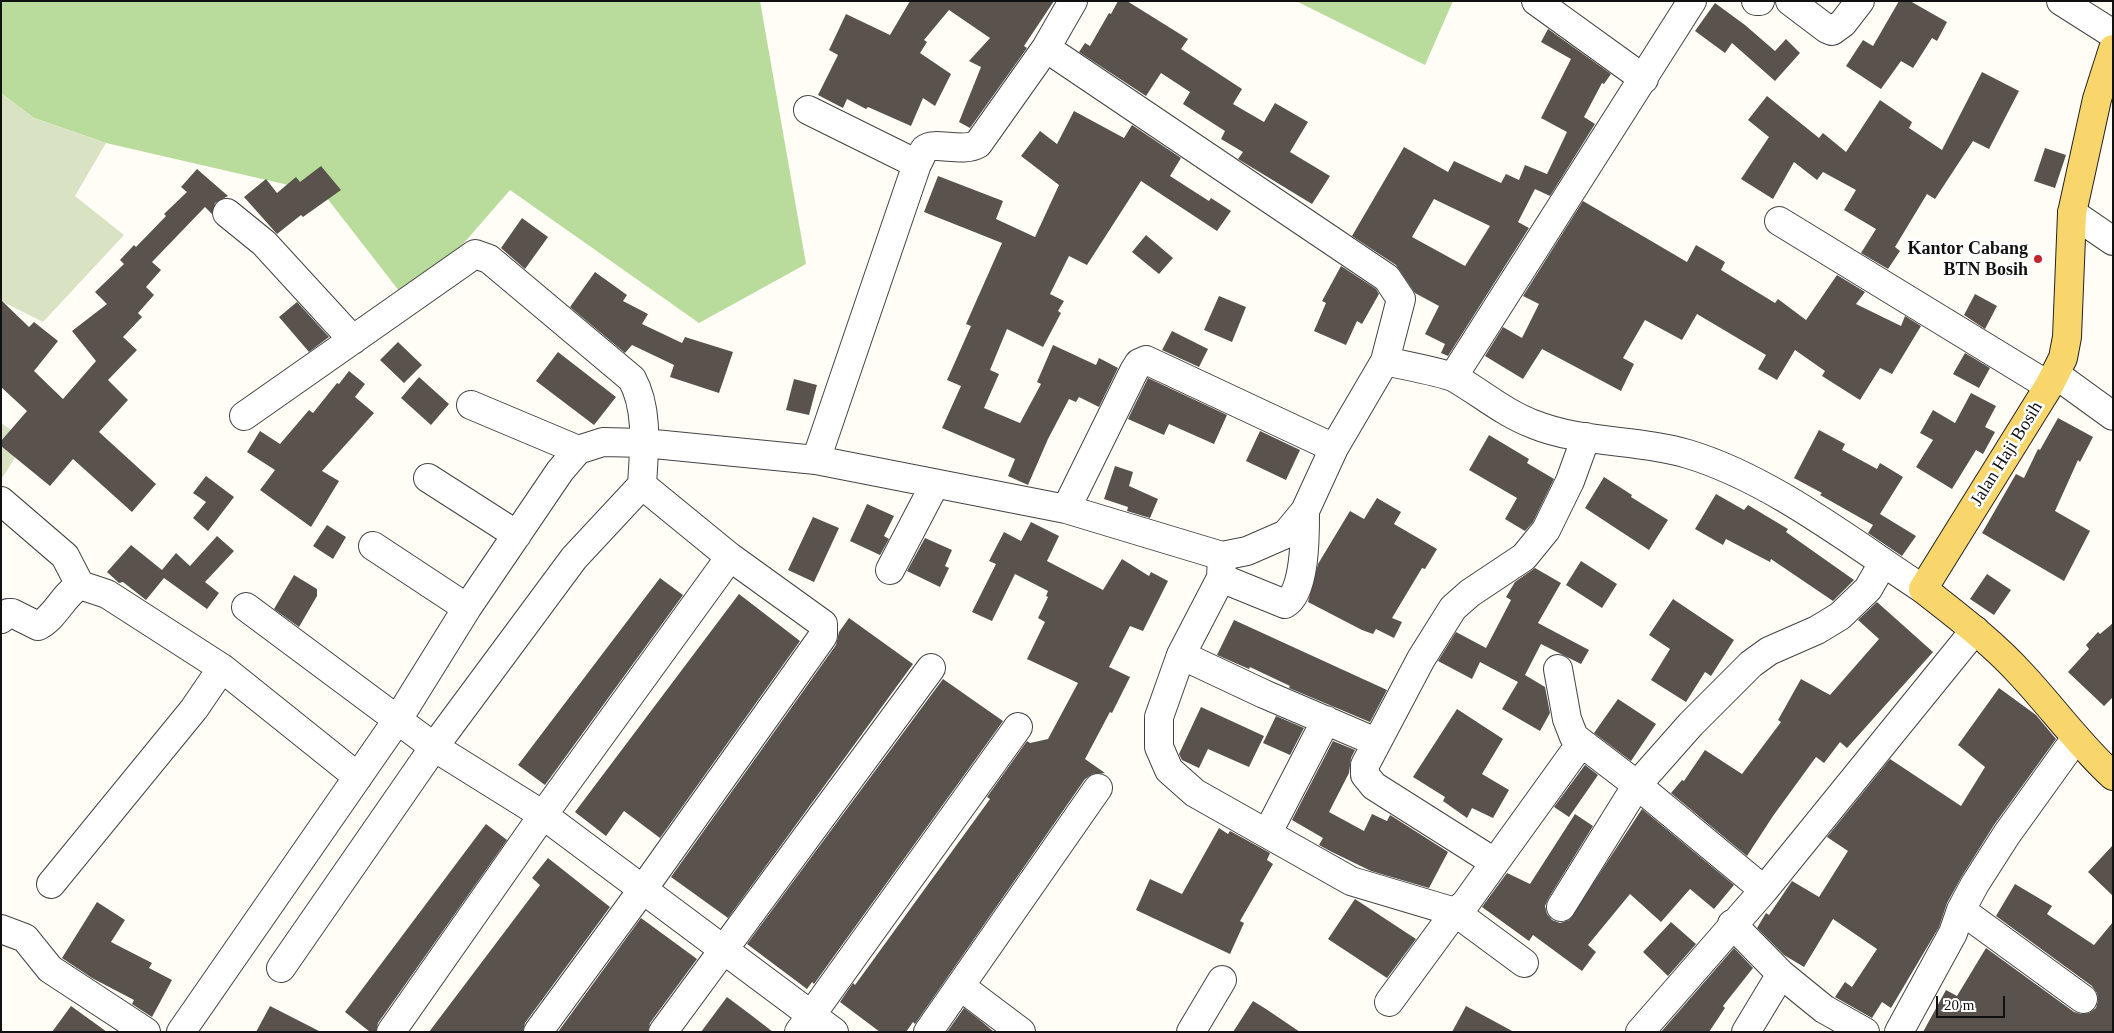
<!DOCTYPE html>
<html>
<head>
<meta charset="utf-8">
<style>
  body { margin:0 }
  #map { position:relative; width:2114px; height:1033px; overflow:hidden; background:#fffdf5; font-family:Georgia,serif }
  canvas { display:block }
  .frame { position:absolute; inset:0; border:2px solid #111; pointer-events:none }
  .scale { position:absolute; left:1936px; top:996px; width:69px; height:22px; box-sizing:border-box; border:2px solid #111; border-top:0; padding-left:6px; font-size:15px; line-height:18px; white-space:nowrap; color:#111; -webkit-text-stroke:4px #fff; paint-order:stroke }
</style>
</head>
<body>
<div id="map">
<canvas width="2114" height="1033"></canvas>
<div class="frame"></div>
<div class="scale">20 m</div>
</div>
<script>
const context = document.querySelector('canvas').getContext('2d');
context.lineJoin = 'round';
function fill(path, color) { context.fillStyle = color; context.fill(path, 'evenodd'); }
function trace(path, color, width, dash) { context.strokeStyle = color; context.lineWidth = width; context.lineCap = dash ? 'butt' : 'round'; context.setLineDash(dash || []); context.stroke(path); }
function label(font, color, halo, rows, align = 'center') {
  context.font = font + ' Georgia,serif'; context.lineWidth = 5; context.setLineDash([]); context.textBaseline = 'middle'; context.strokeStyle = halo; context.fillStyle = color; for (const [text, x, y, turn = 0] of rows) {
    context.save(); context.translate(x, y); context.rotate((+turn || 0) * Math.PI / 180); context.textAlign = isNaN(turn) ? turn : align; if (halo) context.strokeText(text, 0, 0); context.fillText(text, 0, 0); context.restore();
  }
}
const forest = new Path2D(`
  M1,1h759l46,263 -107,59 -189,-133 -100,115 -87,-112 -217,-50 -72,-25 -33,-25z
  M1296,1h157l-28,64z`);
const cemetery = new Path2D(`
  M1,93l33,25 72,25 -31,53 49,39 -81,87 -42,-21z
  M1,423l25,17 -25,40z`);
const building = new Path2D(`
  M910,1h144l-30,45 3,2 -57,80 -11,-6 22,-55 -12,-6 21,-23 -41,-28 -25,30 3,2 -7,11 31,21 -16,32 -12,-8 -12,28 -43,-19 -2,2 -19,-10 -4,9 -25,-13 20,-40 -9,-5 17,-36 44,21z
  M1118,1h9l61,38 -7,10 61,40 -9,15 31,18 11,-19 33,19 -18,30 40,24 -18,28 -74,-45 5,-7 -22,-13 4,-8 -42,-27 7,-12 -29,-19 -15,23 -67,-44 6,-9 5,3 19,-33 2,1z
  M1899,1h11l37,21 -10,19 -5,-3 -19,30 -12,-7 -20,28 -35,-23 17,-26 10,6z
  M1715,3l30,22 30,26 11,-12 14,14 -25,28 -43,-38 -7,10 -30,-22z
  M1548,29l63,45 -7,10 -2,-1 -18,34 11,7 -45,72 -15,-7 -17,33 11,6 -81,128 -7,-3 4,-9 -20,-10 14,-28 -24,-13 -19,-28 -44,-29 52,-89 44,25 6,-11 47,22 5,-9 13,6 6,-15 22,9 20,-42 -26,-14 30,-59 -30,-17zM1434,199l56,27 -25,40 -53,-29z
  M1982,72l37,19 -30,58 -16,-8 -38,58 -8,-5 -32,53 5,4 -12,18 -27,-16 15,-24 -32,-19 12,-20 -33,-18 -6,8 -23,-18 -21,37 -32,-20 28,-42 -21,-17 19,-24 52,42 4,-5 23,19 34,-52 32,22 -3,6 33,22z
  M1074,111l50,27 8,-13 49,33 -11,18 39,25 2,-3 20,13 -14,20 -76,-50 -54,84 -18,-9 -19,38 14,7 -6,10 3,2 -18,34 -36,-18 -17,41 9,4 -15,34 36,15 21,-39 -4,-2 16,-37 43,20 3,-7 19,10 -19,39 -20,-10 -3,5 -7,-3 -21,40 -20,46 -20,-9 7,-17 -73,-31 19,-42 -14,-6 24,-54 -5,-2 36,-81 -78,-31 14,-36 65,25 -7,18 39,18 24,-52 -38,-29 19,-25 17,13z
  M2045,148l21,7 -11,33 -21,-7z
  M321,166l20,24 -38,27 -2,-2 -24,19 -33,-37 22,-18 11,14 19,-16 4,5z
  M197,169l31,27 -13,7 -3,11 -7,-7 -53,55 9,8 -15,17 8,8 -16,18 4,4 -19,20 14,13 -29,30 20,20 -29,32 57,52 -24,28 -59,-53 -23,27 -49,-40v-5l26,-30 -26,-24v-87l28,27 5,-5 24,19 -24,30 29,28 33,-38 -24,-30 35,-27 -12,-12 29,-28 -4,-4 14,-15 2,2 30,-31 -2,-2 23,-22 -6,-5z
  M1583,201l104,61 9,-17 29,17 -4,8 54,33 3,-4 28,21 31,-45 28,17 -9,12 45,22 4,-10 16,10 -29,48 -12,-6 -20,32 -38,-24 3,-5 -30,-21 -18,30 -19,-11 8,-14 -69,-41 -15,26 -37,-20 -22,38 11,6 -13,27 -79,-42 -19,30 -38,-23 18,-29 19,11 17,-34 -16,-8z
  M522,218l26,19 -23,32 -24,-21z
  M1146,235l27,23 -14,16 -27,-22z
  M1341,266l35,23 3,5 -17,30 -5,-3 -11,24 -32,-14 12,-28 -4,-2z
  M595,272l32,23 -4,6 25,13 -6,10 40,19 3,-6 48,15 -14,41 -49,-16 4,-12 -42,-20 -7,8 -55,-46z
  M1975,294l22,12 -12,23 -21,-14z
  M1219,296l27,11 -14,35 -28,-12z
  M297,302l32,35 -20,15 -30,-35z
  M1172,331l36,18 -9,18 -37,-17z
  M398,342l24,23 -18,18 -24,-23z
  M558,352l58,45 -22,28 -58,-44z
  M1965,353l25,15 -11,20 -26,-14z
  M349,371l16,13 -10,13 19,16 -52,58 17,10 -28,46 -51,-37 15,-20 -28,-18 13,-21 20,13 29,-34 4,3 24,-30 2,1z
  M419,377l30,27 -18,21 -30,-27z
  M1148,378l79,37 -13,29 -45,-20 -5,11 -36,-16z
  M794,379l23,6 -8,30 -23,-5z
  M1971,393l25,13 -11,21 10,5 -12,22 -7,-4 -24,39 -36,-22 17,-27 -13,-7 13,-23 22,13z
  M2058,418l35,19 -13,25 -2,-2 -23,51 35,20 -26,50 -82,-48 34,-59 8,4 14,-29 2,1z
  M1819,430l26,14 -3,6 35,19 3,-6 23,14 -23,37 36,22 -14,20 -34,-23 5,-8 -53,-30 2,-2 -28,-15z
  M1260,431l40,19 -14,30 -40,-19z
  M1489,435l40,24 -2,4 27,16 -21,43 -8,9 -20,-12 12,-21 -48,-28z
  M1115,466l18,6 -4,14 29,13 -8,19 -23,-7 1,-4 -24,-8z
  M206,476l28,21 -26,34 -15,-13 13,-16 -13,-9z
  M1604,477l28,18 -1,2 37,23 -19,30 -64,-42z
  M1716,494l28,16 4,-5 40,24 -2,3 68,48 -21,21 -62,-42 -1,3 -44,-23 -3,6 -28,-16z
  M1377,498l24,14 -7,12 43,25 -12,20 -3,-1 -30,50 10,4 -8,16 -18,-9 -3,5 -11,-4 -54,-28 10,-38 32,-53 14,8z
  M867,504l27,12 -10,20 5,3 -9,16 -30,-14z
  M813,517l26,11 -25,54 -26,-12z
  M1031,522l28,14 -12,25 56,29 19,-31 27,17 2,-4 17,9 -25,50 -13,-5 -21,41 21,10 -18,36 -2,-1 -25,47 20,14 -13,1 -7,5 -170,245 -2,-2 -7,10h-26l-40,-30 13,-19 2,2 135,-186 -3,-2 40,-56 3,2 18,-4 30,-56 -51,-24 18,-37 -7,-4 10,-21 -2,-1 2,-5 -33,-17 -23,47 -20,-9 24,-48 -7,-3 15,-29 17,9z
  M327,525l19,12 -13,22 -20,-13z
  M217,536l17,15 -29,31 14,11 -12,16 -43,-31 -18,22 -23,-18 -4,1 -12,-11 24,-27 31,25 14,-17 14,13z
  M925,538l27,12 -7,16 4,2 -9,19 -33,-16z
  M1581,561l36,23 -15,24 -36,-23z
  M1535,568l26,15 -23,40 51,27 -8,14 -40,-20 -16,31 20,12 5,26 -10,18 -38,-22 16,-27 -38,-20 -8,17 -34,-18 18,-29 30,16 25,-48 -5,-3 9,-15z
  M1987,574l24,16 -17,25 -24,-16z
  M294,575l23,14v7l-18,31 -25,-18z
  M660,578l23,17 -138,190 -27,-20z
  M739,594l61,47 -140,197 -36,-27 -18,25 -31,-24z
  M1673,599l61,41 -23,36 -6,-4 -19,30 -35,-22 19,-31 -21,-14z
  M1877,602l56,50 -86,96 -7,-6 -16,21 -8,-6 -43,59 -26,40 -76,-63 11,-13 2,1 21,-31 37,24 39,-52 -3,-2 23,-41 29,16 49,-56 -21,-19z
  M849,618l64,46 -185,254 -57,-41 165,-232 3,-13z
  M1234,620l153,70 -17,32 -81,-34 1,-2 -40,-19 -1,2 -32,-14z
  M2113,623v74l-9,9 -36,-34 21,-23 -3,-4 12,-13 2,2z
  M943,679l60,42 -189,263 -2,-2 -5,7 -60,-45z
  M1999,688l37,27 20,24 -62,86 -32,51 -15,27 -8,24 -48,81 -9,-6 -10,16 -37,-21 10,-15 7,5 25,-38 -44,-30 -29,48 -20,-12 -27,-27 9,-15 3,2 23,-34 27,16 29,-46 -21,-14 63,-78 71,47 24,-39 -27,-22z
  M1618,699l38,25 -25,37 -37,-28z
  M1201,707l63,29 -15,31 -41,-18 -9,19 -17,-8 -3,-6z
  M1457,709l46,30 -21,35 27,16 -16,28 -21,-10 -5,10 -24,-17 2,-4 -32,-20z
  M1276,716l28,12 -14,27 -27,-12z
  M1333,741l22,9 -4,8 -2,15 -20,39 35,19 8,-17 15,7 3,-6 58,37 -19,36 -58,-17 -39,-19 -13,-7 4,-7 -31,-18z
  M1585,765l13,10 -29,42 -15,-10z
  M1642,809l92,76 -20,24 -24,-20 -29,33 -31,-28 -42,51 8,7 -14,19 -49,-36 -4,6 -47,-34 25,-34 23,11 45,-70 18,12 -45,73 -3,7 2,8 5,6 8,3 9,-3z
  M486,824l21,16 -129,183 -2,9h-6l-25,-20z
  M1219,828l9,6 2,-3 40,22 -3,7 6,4 -33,57 4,2 -14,31 -94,-44 14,-31 32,15z
  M2113,845v51l-25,-24z
  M548,858l62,49 -85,116 -2,9h-94l111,-147 -8,-7z
  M2015,884l37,22 -5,8 47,31 19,-23v110h-190l23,-42 11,6 29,-48 88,64 7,2 8,-1 7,-5 2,-7 -1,-8 -5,-7 -96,-70z
  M1355,899l61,40 -29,39 -59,-39z
  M97,902l28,18 -14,22 41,21 -3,5 23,12 -20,37 -20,-13 2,-4 -42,-22 -30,-20z
  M641,918l56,41 -47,64 -2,9h-90z
  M1671,922l25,22 -28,32 -25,-24z
  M1734,948l19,20 -30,38 2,2 -16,24h-48z
  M727,997l24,18 22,17h-72z
  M1253,1001l13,8 34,23h-67z
  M71,1006l36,26h-55z
  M270,1006l51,26h-65z
  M1466,1006l48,26h-62z
  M964,1008l17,13 13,11h-47z`);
const minor = new Path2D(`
  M1536,1l108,78
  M1756,1h4
  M1790,1l37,28 5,2 11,-8 17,-22
  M2061,1l52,33
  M808,110l109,54
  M227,213l37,30 89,97
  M2072,213l41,28
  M1779,221l270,165
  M1385,361c17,4 57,11 70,17 26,15 49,35 78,46 49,20 105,15 155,30 83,25 163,88 235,135
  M2055,374l58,42
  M1453,377l239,-376
  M471,405l107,45
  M244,416l231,-162 14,5 143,120c17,31 12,71 10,106l88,72
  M816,460l101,-296c3,-4 5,-12 8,-15 9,-8 38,4 53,-5l68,-96 27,-47
  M428,478l89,57
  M1,501l64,55 15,29
  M1066,509l68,-138 5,-8 7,-3 188,88
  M373,546l94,62
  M1222,556l-1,22 -40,77 -22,62v30l10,23 26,23 156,88 104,31 69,51
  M890,570l45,-86
  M1221,578l64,26c21,-11 20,-72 20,-93
  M246,607l188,140 109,68 291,217
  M1,619l7,-6h4l26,13c17,-8 25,-31 42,-41l27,9 115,74 136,109
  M1181,655l83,39 112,48
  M1558,669l9,50 7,18 63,48 127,105
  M1268,832l58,-112
  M1494,862l-120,-76 -9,-11v-10l56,-106 32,-51 17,-15 54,-36 22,-27 24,-49 16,-44
  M51,884l143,-175 28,-41
  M1561,907l76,-122 54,-61 60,-60 18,-13 48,-21 23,-14 28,-27 15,-26
  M1961,910l122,89
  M1732,924l49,50
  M1,929l24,9 25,31 96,63
  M281,968l153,-221 140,-189 68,-73
  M960,986l61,46
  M1389,1002l66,-90 10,-8 116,-161
  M181,1032l217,-313 69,-111 93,-137 18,-21 25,-8 41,1 172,17 250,49 156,47 25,-5 39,-17 19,-23 29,-63 51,-87 16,-62 -14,-21 -341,-230
  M391,1032l152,-217 187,-258 93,67v12l-180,253 -105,143
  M663,1032l268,-364
  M799,1032l219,-305
  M928,1032l170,-244
  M1191,1032l31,-52
  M1640,1032l124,-142 211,-260
  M1746,1032l35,-58 43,35 41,23
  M1899,1032l54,-99 8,-23 14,-26 32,-50 69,-96`);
const major = new Path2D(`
  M2113,49l-16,50 -25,114 -5,124 -4,21 -14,28 -126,203c34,27 69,53 98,85 31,33 58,71 92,102`);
const markers = [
  [2038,259,5,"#c4262e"]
];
const poiNames = [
  ["Kantor Cabang",2028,249],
  ["BTN Bosih",2028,270]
];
const streetNames = [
  ["Jalan Haji Bosih",2007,454,-58]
];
fill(forest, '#b9dc9c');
fill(cemetery, '#d9e3c4');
fill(building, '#5a524d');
trace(minor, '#444', 30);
trace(major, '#222', 30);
trace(minor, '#fff', 28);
trace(major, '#f9d66b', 28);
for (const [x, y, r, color] of markers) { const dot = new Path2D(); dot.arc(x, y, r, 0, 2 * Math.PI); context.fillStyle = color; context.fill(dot); trace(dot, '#fff', 2); }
label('bold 18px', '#111', '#fff', poiNames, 'right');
label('18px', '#111', '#fff', streetNames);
</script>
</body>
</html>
